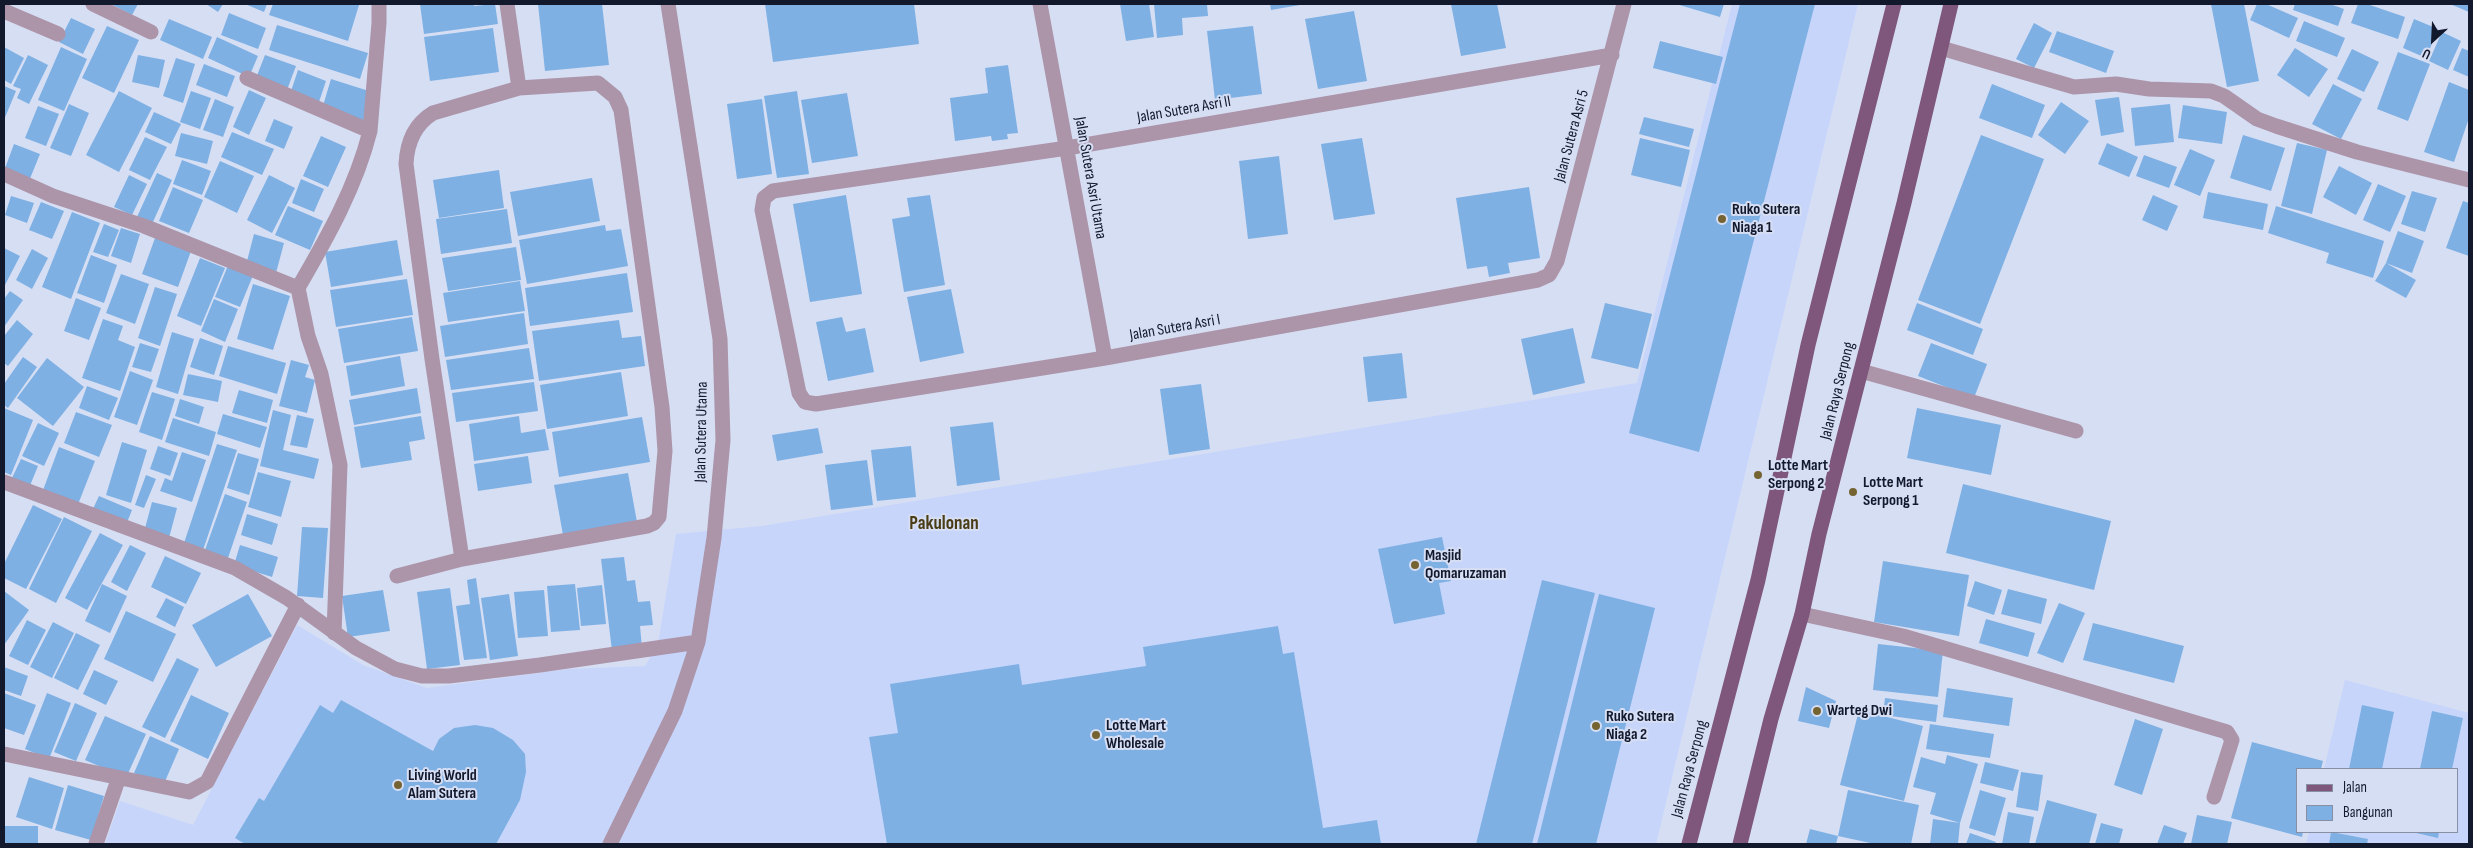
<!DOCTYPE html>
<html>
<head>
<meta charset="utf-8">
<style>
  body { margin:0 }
  #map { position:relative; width:2473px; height:848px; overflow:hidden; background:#d6def4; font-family:"Sofia Sans Condensed",sans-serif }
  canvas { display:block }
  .frame { position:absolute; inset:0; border:5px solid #13192d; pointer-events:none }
  .legend { position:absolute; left:2296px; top:768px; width:162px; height:65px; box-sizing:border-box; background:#d6def4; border:1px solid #888fa4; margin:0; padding:6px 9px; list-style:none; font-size:15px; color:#13192d }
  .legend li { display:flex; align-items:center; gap:10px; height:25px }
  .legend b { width:25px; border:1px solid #888fa4 }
  .north { position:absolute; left:2408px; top:15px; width:50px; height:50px; -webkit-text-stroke:4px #d6def4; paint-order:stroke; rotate:205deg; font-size:14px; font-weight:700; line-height:20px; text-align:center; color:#13192d }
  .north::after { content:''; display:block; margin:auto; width:18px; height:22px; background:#13192d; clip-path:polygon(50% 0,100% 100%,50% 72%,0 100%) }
</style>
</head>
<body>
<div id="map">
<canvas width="2473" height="848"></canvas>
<div class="frame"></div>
<ul class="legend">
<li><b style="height:6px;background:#7f567c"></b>Jalan</li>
<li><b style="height:14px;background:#7eb0e3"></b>Bangunan</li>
</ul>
<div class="north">U</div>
</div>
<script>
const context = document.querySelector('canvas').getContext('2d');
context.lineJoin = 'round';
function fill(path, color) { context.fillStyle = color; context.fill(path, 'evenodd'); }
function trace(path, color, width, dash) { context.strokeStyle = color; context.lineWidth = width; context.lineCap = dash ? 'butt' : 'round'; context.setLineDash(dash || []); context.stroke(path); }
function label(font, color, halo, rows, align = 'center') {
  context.font = font + ' "Sofia Sans Condensed",sans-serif'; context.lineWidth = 4; context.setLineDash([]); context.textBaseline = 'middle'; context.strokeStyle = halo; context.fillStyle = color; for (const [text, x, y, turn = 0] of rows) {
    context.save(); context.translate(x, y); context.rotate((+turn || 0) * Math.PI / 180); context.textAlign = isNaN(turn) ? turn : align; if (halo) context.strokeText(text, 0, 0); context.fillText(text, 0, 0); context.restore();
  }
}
const built = new Path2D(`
  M1732,4h126l-202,840h-1551l15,-43 73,24 104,-200 66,40 64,23 141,-19 77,-3 13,-22 18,-110 86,-8 875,-143z
  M2345,680l124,33v131h-163l3,-12h148v-63h-133z`);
const building = new Path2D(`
  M111,4h27l-6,11z
  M206,4h17l-5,8z
  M245,4h22l-3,8z
  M273,4h84l2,1 -11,36 -79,-26z
  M420,4h54v2l21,-2 3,20 -74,10z
  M538,4h64l7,61 -64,6z
  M765,4h149l5,40 -146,18z
  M1120,4h29l5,33 -28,4z
  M1154,4h53l1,12 -26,2 1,17 -26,3z
  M1270,4h29l1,1 -29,5z
  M1451,4h46l9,44 -45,8z
  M1676,4h48l-4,13z
  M1740,4h75l-116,448 -70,-19z
  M2211,4h33l15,77 -32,6z
  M2257,4h9l32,14 -9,20 -39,-18z
  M2295,4h35l14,5 -6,17 -45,-16z
  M2358,4h9l38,13 -7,22 -47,-16z
  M2450,4h19v8z
  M1354,11l13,70 -49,8 -13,-70z
  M229,13l37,15 -8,21 -37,-14z
  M71,18l24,11 -12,25 -24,-12z
  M169,19l43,18 -9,22 -43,-19z
  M2414,19l24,10 -12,29 -23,-10z
  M2304,21l41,17 -8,19 -41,-16z
  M2034,23l18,10 -18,35 -18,-9z
  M277,25l91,28 -8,26 -91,-29z
  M107,26l32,14 -25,53 -32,-15z
  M1253,26l9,68 -47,6 -8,-69z
  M493,28l6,44 -69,9 -6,-44z
  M2057,31l57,20 -8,22 -57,-21z
  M2442,32l19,9 -13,29 -19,-9z
  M217,37l41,19 -9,21 -41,-19z
  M1660,41l63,16 -7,27 -63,-16z
  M4,47l20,11 -13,26 -7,-4z
  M61,47l26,12 -23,52 -26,-11z
  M2295,48l33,21 -19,28 -32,-22z
  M2462,48l7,3v26l-16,-7z
  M2352,49l27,13 -15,30 -27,-13z
  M2398,52l32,12 -22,57 -31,-12z
  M28,55l20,10 -19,39 -12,-6 4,-9 -8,-3z
  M138,55l27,5 -6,28 -27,-6z
  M265,55l31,11 -9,24 -31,-12z
  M176,58l19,6 -12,39 -20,-7z
  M204,64l31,12 -8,21 -31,-12z
  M1008,65l10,68 -11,1 1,5 -16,2 -1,-5 -36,5 -5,-43 38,-5 -3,-25z
  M298,70l28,11 -8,24 -28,-11z
  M331,79l41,13 -9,30 -41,-13z
  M2449,82l20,8v28l-15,44 -30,-10z
  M1992,84l53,21 -13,33 -53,-20z
  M2333,84l29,15 -21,40 -29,-15z
  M4,86l12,5 -12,29z
  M249,90l17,8 -17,37 -16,-8z
  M119,91l33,17 -33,64 -33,-17z
  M191,91l20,7 -11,31 -20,-7z
  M797,91l12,83 -32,4 -13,-82z
  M847,93l11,63 -46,7 -11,-63z
  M2119,97l5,35 -23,4 -6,-36z
  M215,99l19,8 -11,30 -20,-7z
  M762,99l10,75 -35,5 -10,-75z
  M2061,102l28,19 -24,33 -27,-19z
  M69,104l20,9 -18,43 -21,-8z
  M2170,104l4,38 -39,4 -4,-38z
  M2183,105l44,7 -5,32 -44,-6z
  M38,106l21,8 -13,32 -21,-8z
  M154,112l27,12 -10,20 -26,-12z
  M1644,117l50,12 -5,18 -50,-13z
  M274,119l19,8 -9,22 -19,-8z
  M232,132l42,17 -12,26 -41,-18z
  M181,133l32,8 -6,23 -32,-8z
  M1981,135l63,24 -64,165 -62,-24z
  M2243,135l42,13 -14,43 -41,-13z
  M321,136l25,11 -18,40 -25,-11z
  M145,137l22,10 -17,33 -21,-10z
  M1362,138l13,76 -41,6 -13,-76z
  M1640,138l50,12 -9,37 -50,-12z
  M2107,143l31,14 -9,20 -31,-13z
  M2297,143l30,7 -15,64 -31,-8z
  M14,144l26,10 -11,27 -25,-10z
  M2190,149l25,11 -15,36 -26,-11z
  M2144,155l33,12 -8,21 -33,-12z
  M1279,156l9,78 -40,5 -9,-78z
  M182,160l29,11 -9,24 -29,-11z
  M220,161l34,15 -17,37 -33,-16z
  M2339,166l33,17 -16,32 -33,-18z
  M499,170l5,38 -65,10 -6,-38z
  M157,173l15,7 -20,44 -15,-7z
  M129,175l18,9 -15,31 -18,-8z
  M269,175l26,13 -23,45 -25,-13z
  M592,178l8,43 -82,15 -8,-44z
  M301,179l23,10 -10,23 -22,-9z
  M2378,184l28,12 -16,36 -27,-12z
  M173,187l30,13 -14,33 -30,-12z
  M1529,187l11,71 -32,5 2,10 -21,4 -2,-11 -20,3 -11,-71z
  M2412,191l25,7 -12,34 -24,-8z
  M2208,192l60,12 -5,26 -60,-12z
  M846,195l16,99 -52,8 -17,-98z
  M930,195l15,90 -41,7 -12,-73 18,-3 -3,-18z
  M2153,195l25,11 -11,25 -25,-11z
  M11,196l23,7 -7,20 -22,-8z
  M2463,201l6,2v53l-23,-8z
  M41,202l23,9 -12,28 -23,-9z
  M288,206l35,15 -13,29 -35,-15z
  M2276,206l108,35 -11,37 -47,-15 3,-10 -61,-20z
  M507,209l5,34 -71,11 -5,-35z
  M72,212l28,11 -29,76 -29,-12z
  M104,224l15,6 -11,27 -15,-5z
  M605,225l1,6 15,-2 7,37 -101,18 -8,-44z
  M121,228l19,6 -9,29 -20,-7z
  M2398,231l26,10 -12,32 -26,-10 30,17 -10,18 -31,-17 11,-18z
  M254,234l30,9 -8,30 -30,-8z
  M155,238l36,13 -13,36 -36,-13z
  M397,240l6,35 -72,12 -6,-35z
  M516,247l5,33 -73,11 -6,-33z
  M4,248l16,8 -16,31z
  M32,249l16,9 -16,31 -16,-9z
  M91,255l26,10 -13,38 -27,-10z
  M200,258l25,10 -24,58 -24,-10z
  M229,263l25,10 -14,34 -25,-10z
  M627,273l6,39 -103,14 -5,-38z
  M121,274l28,10 -14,40 -29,-11z
  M407,279l6,36 -77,12 -6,-37z
  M520,281l5,30 -77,11 -5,-29z
  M253,284l37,12 -17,54 -36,-11z
  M155,287l22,7 -17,52 -22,-8z
  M951,289l13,64 -44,9 -13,-65z
  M10,291l13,9 -19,27v-28z
  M76,298l25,10 -12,32 -25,-9z
  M214,299l24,10 -13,33 -24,-11z
  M1605,303l47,11 -14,55 -47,-11z
  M1917,303l66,26 -10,26 -66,-25z
  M524,313l4,31 -83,13 -5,-31z
  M412,317l6,34 -74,12 -6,-34z
  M842,317l4,15 19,-4 9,44 -46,9 -12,-59z
  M103,319l20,7 -5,14 17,7 -15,44 -38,-13z
  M17,320l16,14 -25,32 -4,-3v-27z
  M619,320l3,18 19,-2 4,30 -106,15 -7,-50z
  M1573,328l12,55 -52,12 -12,-56z
  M172,332l22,7 -16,55 -22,-7z
  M200,338l23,8 -9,29 -24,-8z
  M140,343l19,6 -8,23 -19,-5z
  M1931,343l56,21 -13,34 -56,-22z
  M228,346l58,17 -9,31 -58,-18z
  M529,348l5,31 -83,11 -5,-30z
  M1402,353l5,45 -39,4 -5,-45z
  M400,356l5,30 -54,10 -5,-30z
  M23,357l14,10 -29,41 -4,-3v-21z
  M47,358l37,29 -31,39 -36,-28z
  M291,360l18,5 -4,12 10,3 -8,33 -28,-7z
  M130,371l23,9 -16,45 -23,-8z
  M621,372l7,44 -81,13 -7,-44z
  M188,374l34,7 -4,21 -35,-7z
  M534,382l4,29 -82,11 -4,-29z
  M1201,384l9,65 -41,6 -9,-66z
  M87,386l31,12 -9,22 -30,-12z
  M417,388l4,25 -67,12 -5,-25z
  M239,390l34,10 -6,23 -35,-10z
  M152,392l23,7 -13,41 -23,-8z
  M180,399l24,8 -5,17 -24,-8z
  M4,408l29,12 -22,55 -7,-3z
  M1917,408l84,17 -10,50 -84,-17z
  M273,410l18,5 -8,35 36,9 -5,20 -54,-13z
  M76,412l36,13 -13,32 -35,-14z
  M223,414l44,13 -7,21 -43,-14z
  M297,415l17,4 -7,29 -17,-3z
  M421,416l4,23 -16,3 3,18 -51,8 -7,-41z
  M519,416l2,17 24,-4 4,21 -75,11 -5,-37z
  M642,417l8,45 -91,15 -7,-45z
  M173,418l43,14 -7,24 -44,-14z
  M993,422l7,58 -43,6 -7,-59z
  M38,423l21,10 -15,33 -22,-10z
  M818,428l5,25 -46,8 -5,-26z
  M122,442l25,8 -16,53 -25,-8z
  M217,444l20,6 -34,100 -19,-7z
  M158,446l20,7 -8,23 -20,-7z
  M911,446l5,51 -39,4 -6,-51z
  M59,447l36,14 -18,46 -35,-14z
  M182,452l24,8 -14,42 -32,-11 5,-13 7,3z
  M238,453l21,6 -10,36 -22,-7z
  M528,456l4,27 -54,8 -4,-27z
  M21,459l17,7 -9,22 -18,-8z
  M867,460l6,45 -42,5 -6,-45z
  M258,472l33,9 -10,36 -33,-10z
  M628,473l9,49 -74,13 -9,-50z
  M146,475l10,4 -12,29 -9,-3z
  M1963,484l148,37 -17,69 -148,-37z
  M225,494l22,8 -19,56 -23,-8z
  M99,496l33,14 -6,15 -34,-14z
  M152,502l25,6 -8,30 -25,-6z
  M33,505l29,14 -36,70 -22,-11v-14z
  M247,514l31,10 -6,21 -31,-10z
  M64,517l28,14 -36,72 -27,-14z
  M302,527l26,1 -5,70 -26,-2z
  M100,533l23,12 -36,65 -22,-12z
  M1442,537l9,44 -12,2 6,31 -51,10 -16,-75z
  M130,545l16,8 -19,38 -16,-9z
  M240,545l38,12 -6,20 -38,-12z
  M165,556l36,17 -15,31 -35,-17z
  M624,557l3,24 8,-1 3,22 12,-1 3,24 -13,1 2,22 -30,3 -11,-92z
  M1883,561l86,14 -10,61 -85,-14z
  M476,578l11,80 -23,2 -8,-54 14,-2 -3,-24z
  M1542,580l53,13 -63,251h-56z
  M1975,581l27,9 -8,25 -27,-9z
  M102,584l25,12 -17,37 -25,-12z
  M575,584l5,46 -29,2 -4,-46z
  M602,585l4,39 -25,2 -4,-38z
  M450,588l10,77 -33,4 -10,-77z
  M2008,589l39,10 -6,25 -40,-10z
  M383,590l7,41 -42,6 -6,-41z
  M544,590l4,46 -30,2 -4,-46z
  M4,591l25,19 -25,35z
  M248,594l24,42 -56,31 -24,-42z
  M509,594l9,62 -28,4 -9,-62z
  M1599,594l56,14 -59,236h-59z
  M166,598l18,9 -9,20 -19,-10z
  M2059,603l26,10 -22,50 -26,-10z
  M126,611l50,23 -23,48 -49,-23z
  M1986,619l49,14 -7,24 -49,-14z
  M27,620l19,10 -18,35 -19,-9z
  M53,622l21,11 -22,45 -22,-11z
  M2093,623l91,23 -10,37 -91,-23z
  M1278,626l5,28 11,-2 29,176 54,-8 4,24h-494l-18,-107 29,-4 -8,-49 129,-20 3,21 124,-19 -3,-19z
  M76,633l24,12 -22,45 -24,-12z
  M1878,644l65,7 -5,46 -65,-7z
  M177,658l22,11 -34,69 -23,-11z
  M4,667l24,9 -7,20 -17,-6z
  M94,670l24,11 -12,24 -23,-11z
  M1806,687l30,14 -7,27 -31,-7z
  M1947,688l66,10 -4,28 -66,-9z
  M4,693l32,12 -12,30 -20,-7z
  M47,693l24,10 -22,56 -24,-10z
  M191,695l38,18 -21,46 -38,-18z
  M1885,698l53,7 -2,17 -53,-7z
  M341,700l92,51 6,-12 15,-11 21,-3 18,3 20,12 12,14 1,18 -6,28 -24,44h-251l-10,-6 24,-40 5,3 56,-96 13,8z
  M75,703l22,10 -21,48 -22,-9z
  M2362,705l32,7 -12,57h-33z
  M1859,710l64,16 -19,75 -64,-16z
  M2432,711l31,7 -11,51h-32z
  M105,716l41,18 -20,44 -41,-18z
  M2135,719l28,10 -21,66 -28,-10z
  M1930,724l64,10 -4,24 -64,-9z
  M150,736l29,13 -16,37 -29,-13z
  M2252,742l71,19 -2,8h-24v63h6l-1,5 -71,-19z
  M1947,755l31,9 -18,59 -30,-9 6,-21 -23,-6 8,-30 24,7z
  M1985,762l34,8 -6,21 -33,-8z
  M2021,772l22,3 -5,36 -22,-4z
  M29,777l35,11 -12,41 -36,-12z
  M68,785l36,11 -13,44 -36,-10z
  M1848,790l71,15 -8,39h-36l-37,-8z
  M1980,790l26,8 -11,38 -26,-8z
  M2047,800l50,14 -8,30h-54z
  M2008,812l26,5 -5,27h-27z
  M2197,815l35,7 -5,22h-36z
  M1933,819l27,4 -2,21h-28z
  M2101,823l22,6 -4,15h-24z
  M2164,825l23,8 -4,11h-26z
  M4,826h34v18h-34z
  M1810,829l28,7 -2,8h-30z
  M2331,832l37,7 -1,5h-38z
  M2412,832h27l-1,6z
  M1970,833l26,9 -1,2h-29z`);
const minor = new Path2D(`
  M93,4l58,28
  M507,4l12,84
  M1040,4l65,354
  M4,11l54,23
  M1941,48l133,39 42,-3 33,5 62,2 13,5 33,23 19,7 81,26 112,28
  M1612,55l-545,93 -294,43 -9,7 -2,12 37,183 6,9 11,2 289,-46 433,-78 11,-5 8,-14 67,-257
  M247,78l123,53c-14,56 -43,107 -72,157
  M370,131l9,-108v-19
  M4,174l49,22 91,30 154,62 10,48 13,38 19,91 -6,168
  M1861,371l215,60
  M4,482l231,86 52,30 69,50 39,21 27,7h27l91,-11 158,-23
  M397,576l65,-17 185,-33 7,-3 5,-6 6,-66 -3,-44 -41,-297 -6,-13 -17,-14 -79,5 -86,25c-18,11 -26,30 -27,51l26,195 30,200
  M1802,614l101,22 324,96 5,8 -18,57
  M4,754l185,38 18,-10 91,-177
  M96,844l22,-64
  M610,844l65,-133 23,-69 16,-104 9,-98 -3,-101 -52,-335`);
const major = new Path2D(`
  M1689,844l69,-264 50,-235 86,-341
  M1740,844l31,-125 31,-105 17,-80 85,-331 47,-199`);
const markers = [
  [1722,219,5,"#756331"],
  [1758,475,5,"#756331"],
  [1853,492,5,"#756331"],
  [1415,565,5,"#756331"],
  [1817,711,5,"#756331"],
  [1596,726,5,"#756331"],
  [1096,735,5,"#756331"],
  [398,785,5,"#756331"]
];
const streetNames = [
  ["Jalan Sutera Asri II",1184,110,-10],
  ["Jalan Sutera Asri 5",1572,136,-75],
  ["Jalan Sutera Asri Utama",1090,178,80],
  ["Jalan Sutera Asri I",1175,328,-10],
  ["Jalan Raya Serpong",1838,391,-76],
  ["Jalan Sutera Utama",702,432,-89],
  ["Jalan Raya Serpong",1690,769,-75]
];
const poiNames = [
  ["Ruko Sutera",1732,210],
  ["Niaga 1",1732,228],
  ["Lotte Mart",1768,466],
  ["Serpong 2",1768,484],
  ["Lotte Mart",1863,483],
  ["Serpong 1",1863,501],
  ["Masjid",1425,556],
  ["Qomaruzaman",1425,574],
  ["Warteg Dwi",1827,711],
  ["Ruko Sutera",1606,717],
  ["Niaga 2",1606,735],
  ["Lotte Mart",1106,726],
  ["Wholesale",1106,744],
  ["Living World",408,776],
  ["Alam Sutera",408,794]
];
const quarterNames = [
  ["Pakulonan",944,524]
];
fill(built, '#c7d5fb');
fill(building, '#7eb0e3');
trace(minor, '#ac94a9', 15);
trace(major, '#7f567c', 15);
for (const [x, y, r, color] of markers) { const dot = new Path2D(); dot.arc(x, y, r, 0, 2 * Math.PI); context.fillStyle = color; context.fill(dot); trace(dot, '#d6def4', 2); }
label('16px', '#13192d', '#d6def4', streetNames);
label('bold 16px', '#13192d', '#d6def4', poiNames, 'left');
label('bold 19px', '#4a3c14', '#d6def4', quarterNames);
</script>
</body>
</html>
